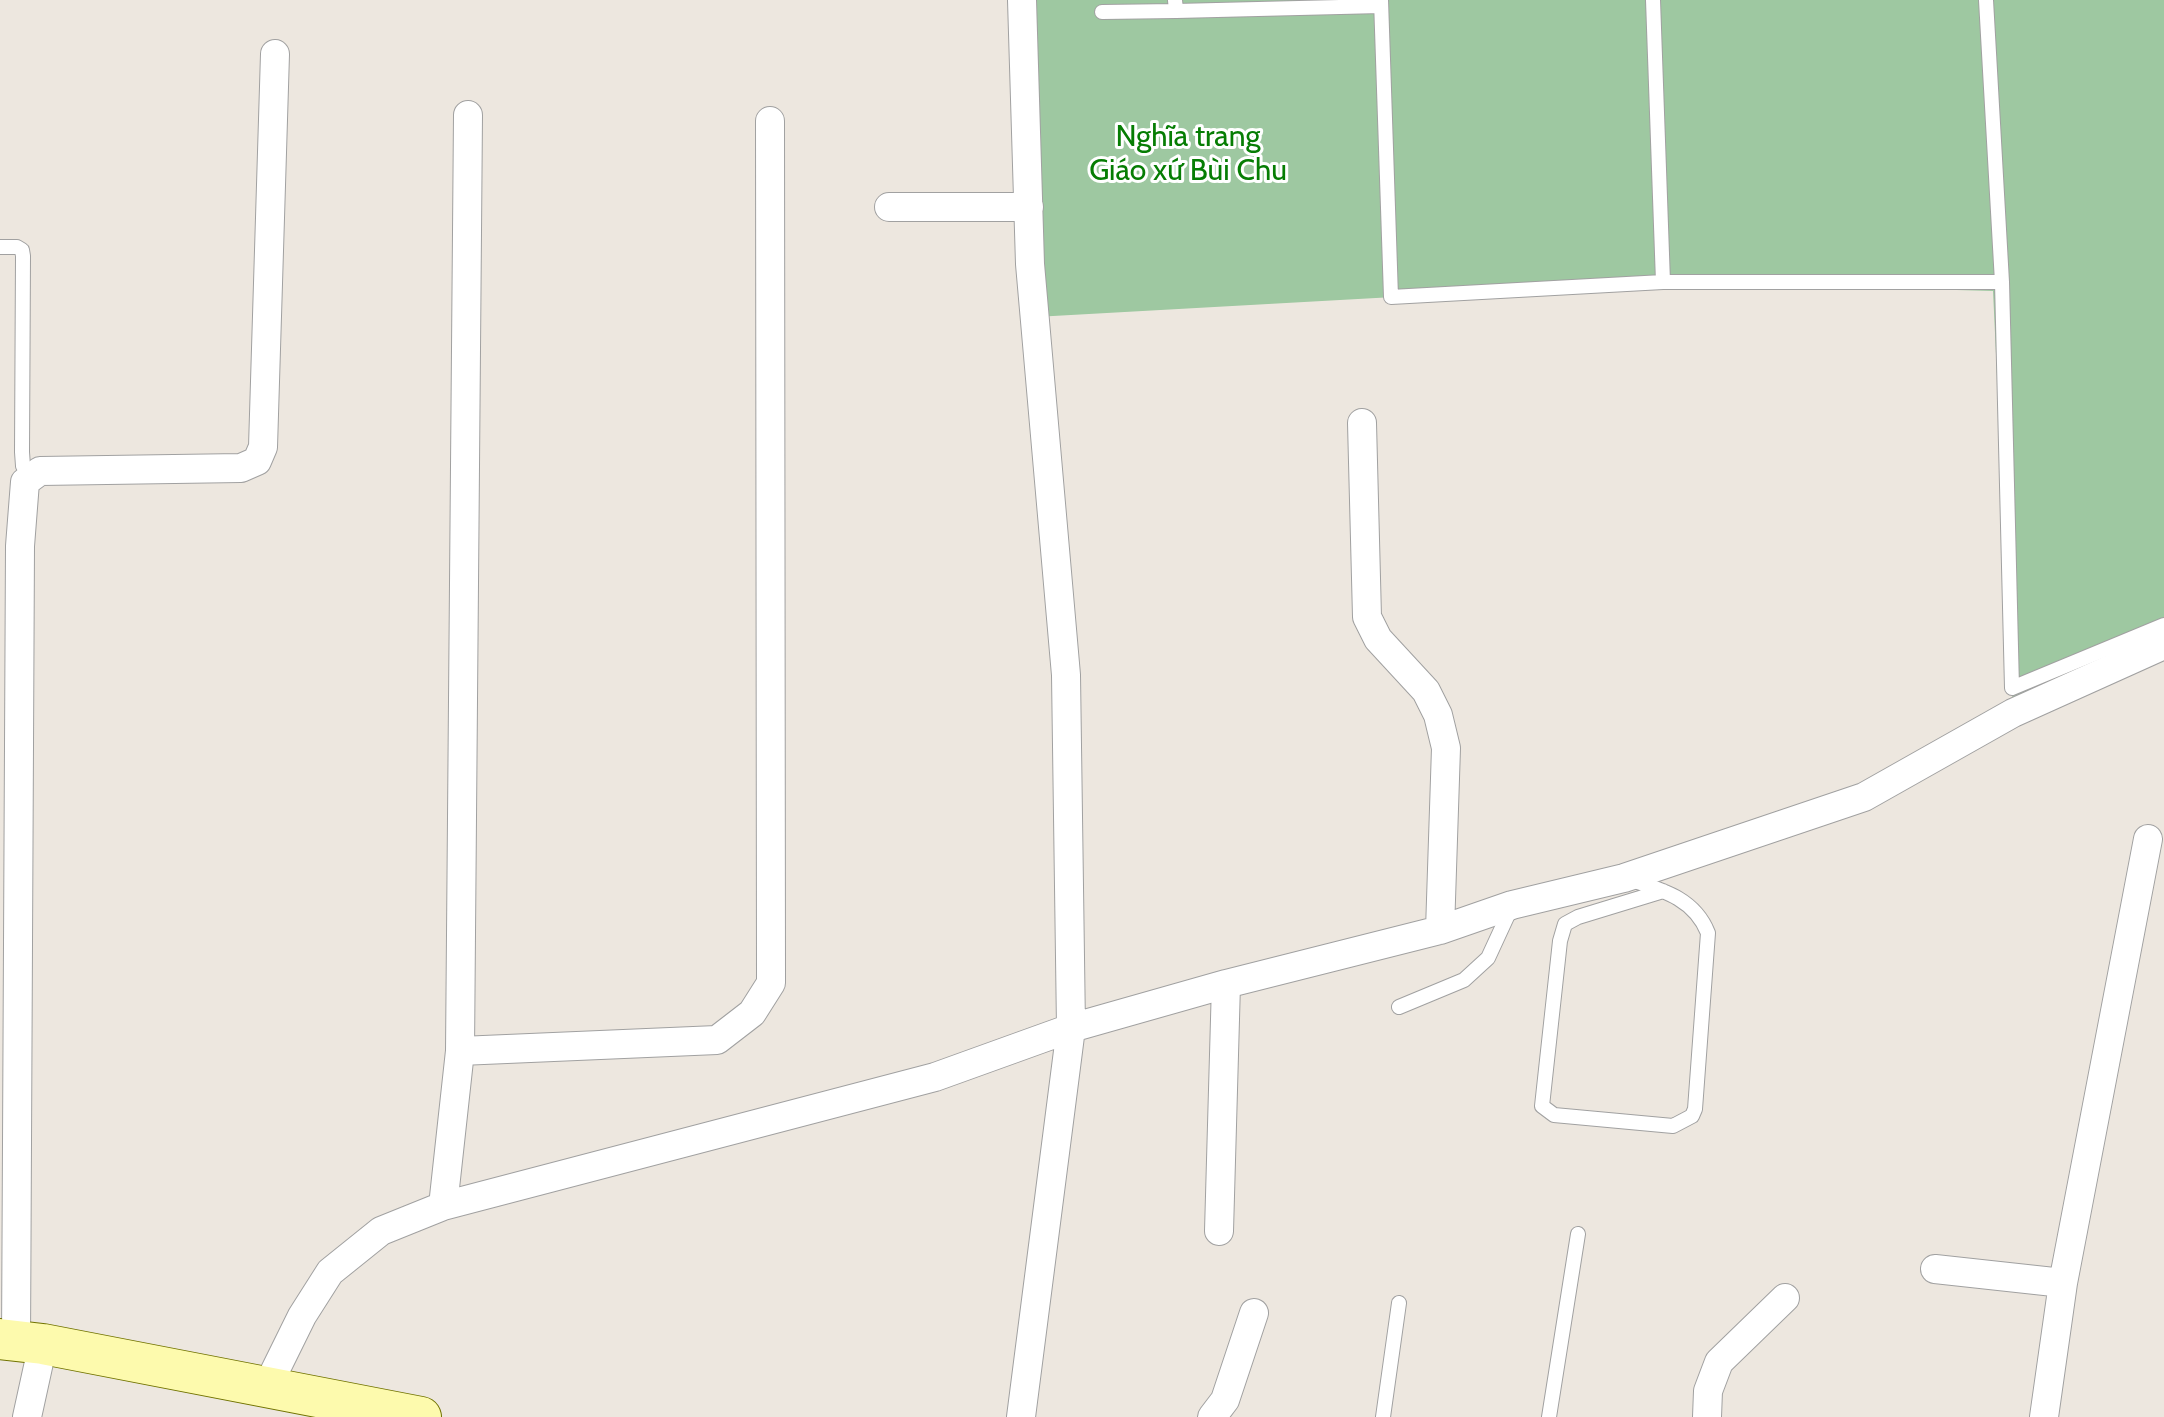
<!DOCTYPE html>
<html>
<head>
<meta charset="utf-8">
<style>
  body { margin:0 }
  canvas { display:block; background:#ede7df }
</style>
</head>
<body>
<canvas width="2164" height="1417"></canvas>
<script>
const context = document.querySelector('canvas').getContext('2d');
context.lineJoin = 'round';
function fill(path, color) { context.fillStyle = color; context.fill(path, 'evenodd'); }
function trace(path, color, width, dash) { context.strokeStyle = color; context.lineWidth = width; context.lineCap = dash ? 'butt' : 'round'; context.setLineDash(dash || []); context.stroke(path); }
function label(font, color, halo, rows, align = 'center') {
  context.font = font + ' Cabin,sans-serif'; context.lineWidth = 6; context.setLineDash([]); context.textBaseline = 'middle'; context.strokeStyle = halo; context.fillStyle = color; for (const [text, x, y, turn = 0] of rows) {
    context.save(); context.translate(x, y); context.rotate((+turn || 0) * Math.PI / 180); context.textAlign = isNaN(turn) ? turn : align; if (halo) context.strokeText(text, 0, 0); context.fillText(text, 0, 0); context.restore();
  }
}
const cemetery = new Path2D(`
  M1030,0h1134v645l-151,68 -20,-422 -330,-9 -628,35z`);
const service = new Path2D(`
  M1175,0l1,11 205,-5
  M1381,0l10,297 272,-15
  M1653,0l10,282h339
  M1986,0l16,282 10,406 152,-63
  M1102,12l74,-1
  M0,247h17l5,3 1,6 -1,196 1,14 6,11
  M1628,879c34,11 66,19 80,54l-13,176 -3,7 -19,10 -119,-11 -12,-9 18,-165 5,-17 13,-7 85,-26
  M1399,1007l65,-27 24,-22 24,-52
  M1383,1417l16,-114
  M1549,1417l29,-183`);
const minor = new Path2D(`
  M889,207h140
  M1362,423l5,194 11,22 48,52 12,24 8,33 -6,182
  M460,1051l257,-11 35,-27 19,-30 -1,-862
  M443,1206l17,-155 8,-936
  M1219,1231l7,-247
  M1935,1269l128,14
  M16,1342l4,-796 5,-64 15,-11 201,-3 16,-7 6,-14 12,-393
  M267,1387l35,-71 28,-44 51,-41 62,-25 492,-129 136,-49 155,-44 214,-54 72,-25 112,-27 240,-81 149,-84 151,-68
  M27,1417l16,-73
  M1021,1417l50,-389 -5,-353 -36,-411 -8,-264
  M1212,1417l13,-17 29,-87
  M1707,1417l1,-26 11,-29 66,-64
  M2044,1417l19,-134 85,-444`);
const secondary = new Path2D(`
  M0,1339l43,5 378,73`);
const parkNames = [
  ["Nghĩa trang",1188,137],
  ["Giáo xứ Bùi Chu",1188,171]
];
fill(cemetery, '#9ec8a1');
trace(service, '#a1a1a1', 16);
trace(minor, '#a1a1a1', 30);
trace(secondary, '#717300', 42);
trace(service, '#fff', 14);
trace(minor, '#fff', 28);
trace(secondary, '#fdfaad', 40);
label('30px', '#067d04', '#fff', parkNames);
</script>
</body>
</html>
